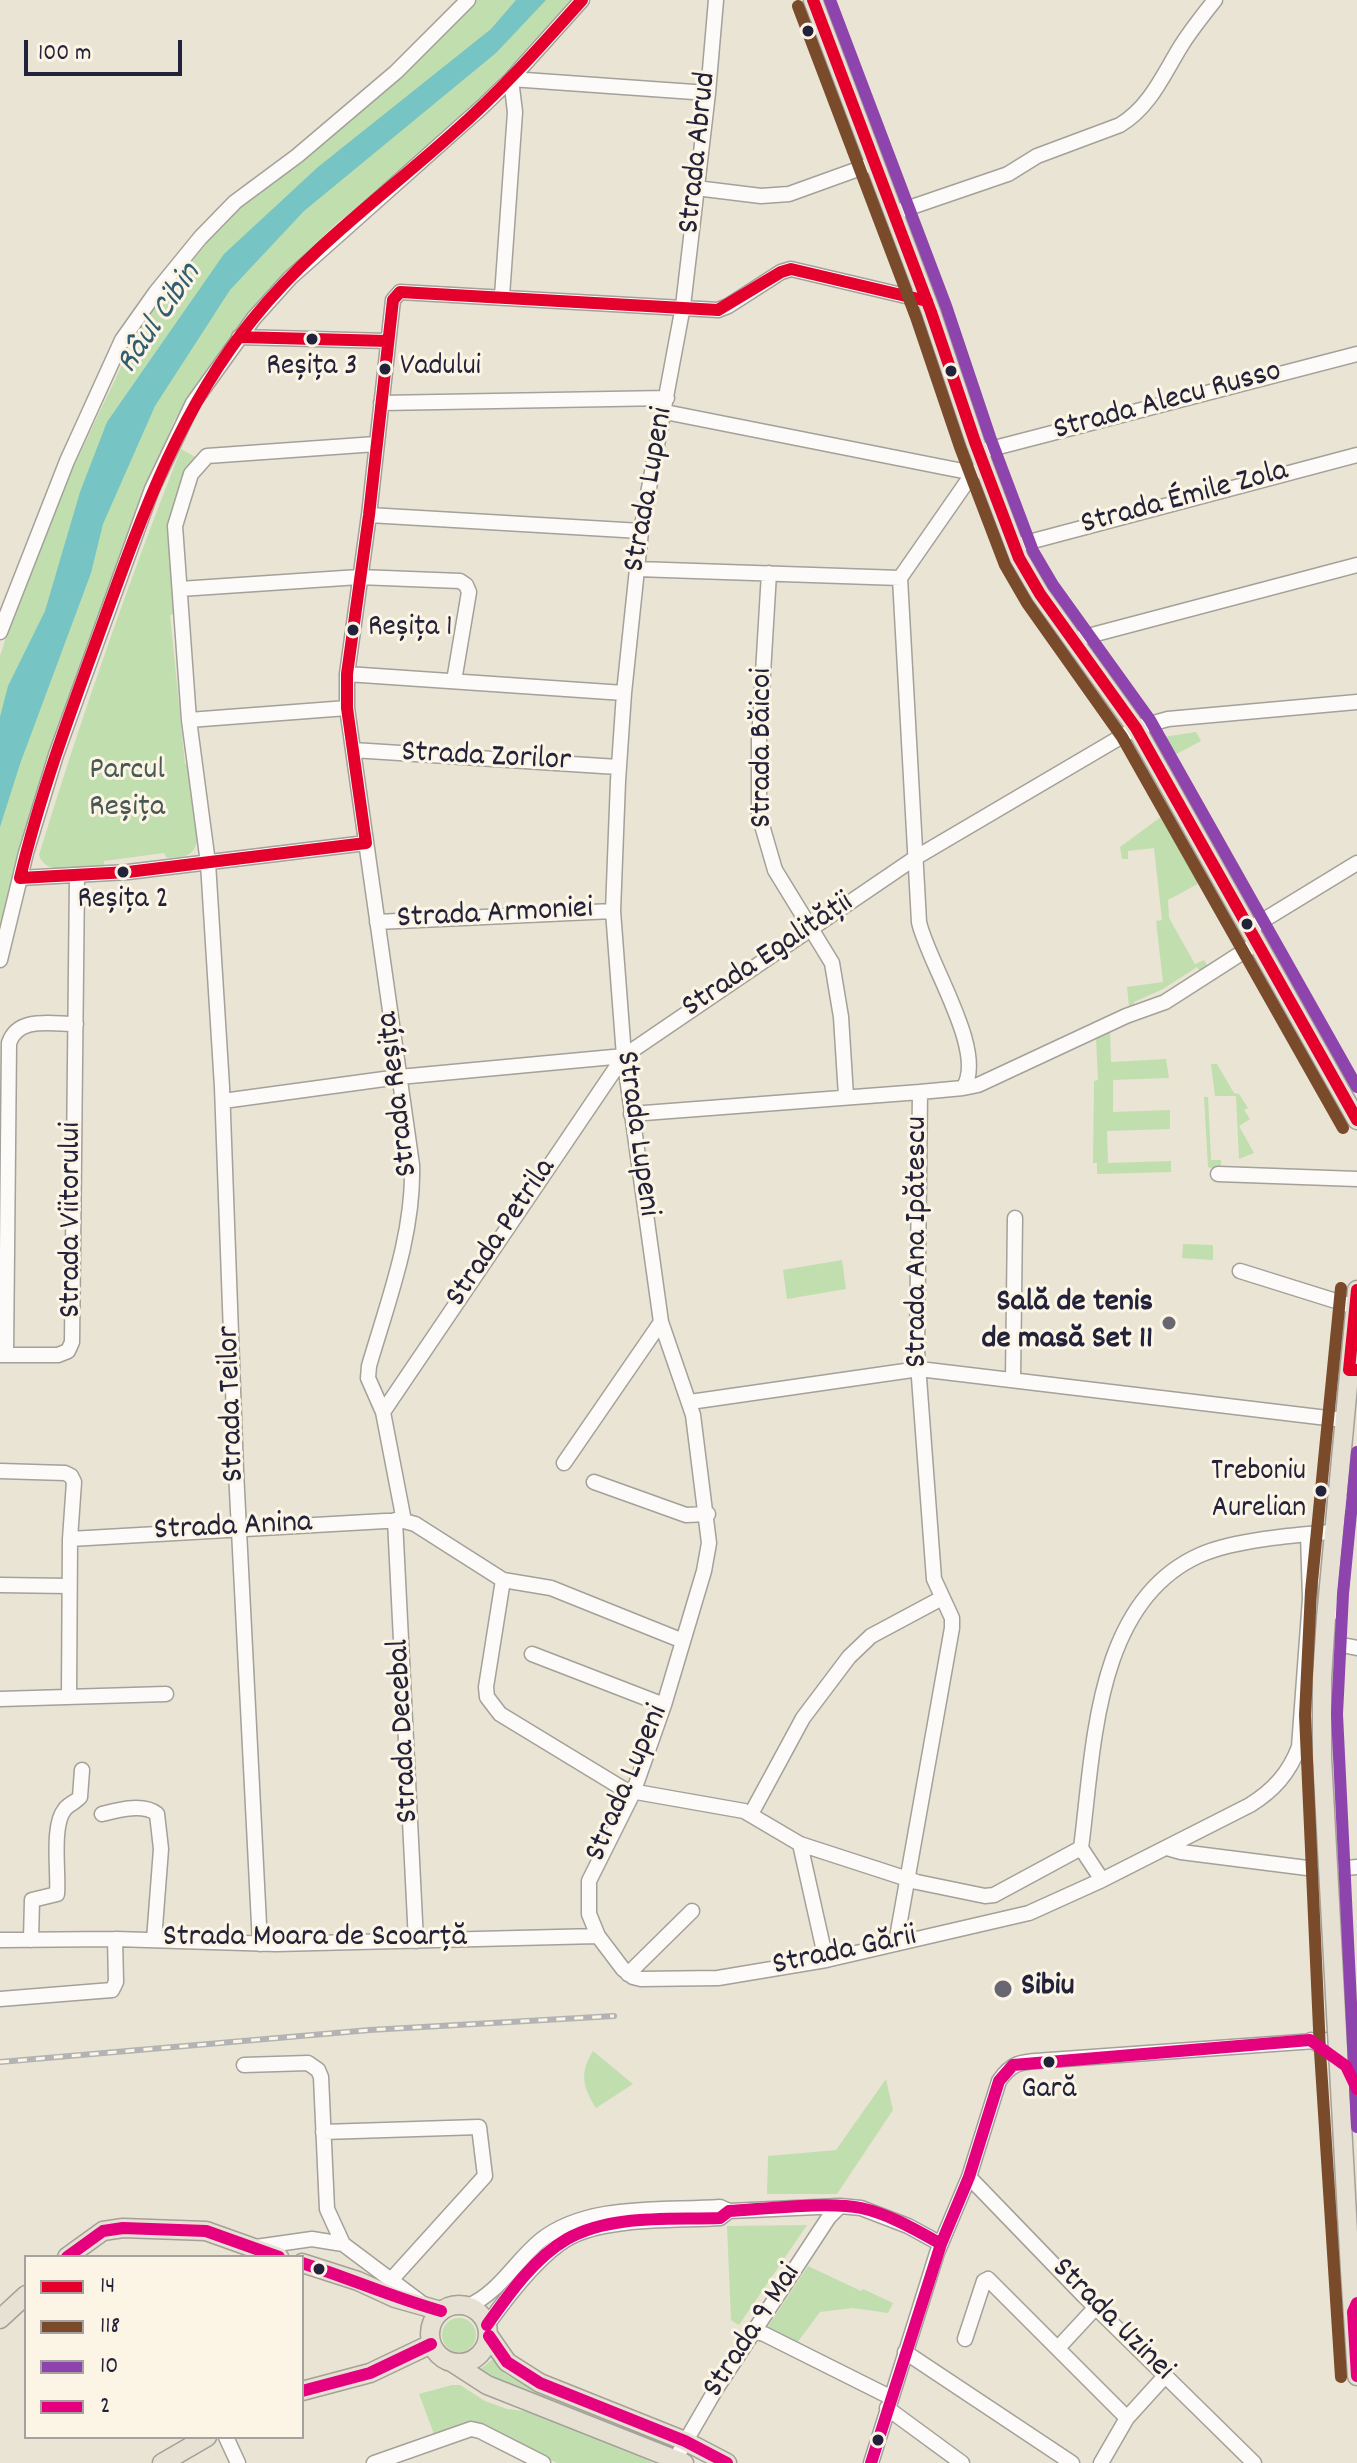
<!DOCTYPE html>
<html>
<head>
<meta charset="utf-8">
<style>
  body { margin:0 }
  #map { position:relative; width:1357px; height:2463px; overflow:hidden; background:#eae4d4; font-family:Dekko,sans-serif }
  canvas { display:block }
  .legend { position:absolute; left:24px; top:2255px; width:280px; height:184px; box-sizing:border-box; background:#fcf5e5; border:2px solid #a5a1a1; margin:0; padding:10px 14px; list-style:none; font-size:24px; color:#22223b }
  .legend li { display:flex; align-items:center; gap:16px; height:40px }
  .legend b { width:40px; border:2px solid #a5a1a1 }
  .scale { position:absolute; left:24px; top:40px; width:158px; height:36px; box-sizing:border-box; border:4px solid #22223b; border-top:0; padding-left:10px; font-size:24px; line-height:28px; white-space:nowrap; color:#22223b; -webkit-text-stroke:6px #fcf5e5; paint-order:stroke }
</style>
</head>
<body>
<div id="map">
<canvas width="1357" height="2463"></canvas>
<ul class="legend">
<li><b style="height:10px;background:#e4002b"></b>14</li>
<li><b style="height:10px;background:#7a4b2a"></b>118</li>
<li><b style="height:10px;background:#8e44ad"></b>10</li>
<li><b style="height:10px;background:#e5007d"></b>2</li>
</ul>
<div class="scale">100 m</div>
</div>
<script>
const context = document.querySelector('canvas').getContext('2d');
context.lineJoin = 'round';
function fill(path, color) { context.fillStyle = color; context.fill(path, 'evenodd'); }
function trace(path, color, width, dash) { context.strokeStyle = color; context.lineWidth = width; context.lineCap = dash ? 'butt' : 'round'; context.setLineDash(dash || []); context.stroke(path); }
function label(font, color, halo, rows, align = 'center') {
  context.font = font + ' Dekko,sans-serif'; context.lineWidth = 6; context.setLineDash([]); context.textBaseline = 'middle'; context.strokeStyle = halo; context.fillStyle = color; for (const [text, x, y, turn = 0] of rows) {
    context.save(); context.translate(x, y); context.rotate((+turn || 0) * Math.PI / 180); context.textAlign = isNaN(turn) ? turn : align; if (halo) context.strokeText(text, 0, 0); context.fillText(text, 0, 0); context.restore();
  }
}
const green = new Path2D(`
  M467,0h107l-137,143 -101,81 -50,48 -49,58 -63,91 -28,70 -146,447v-282l34,-106 107,-225 97,-121z
  M181,449l16,9 -16,36 -5,120 -6,1 15,149 6,3 6,75c-4,16 -16,15 -30,16l-3,-5 -60,8v5c-19,1 -59,12 -65,-11 42,-137 89,-272 142,-406z
  M1196,732l5,9 -32,17 -12,-20z
  M1169,811l38,68 -39,21 1,18 26,46 9,-4 3,5 -5,9 -5,-7 -34,22 -29,13 3,8 -8,-4 -2,-19 36,-5 -7,-61 6,-1 -8,-72 -26,3v8h-6l-2,-12z
  M1110,1031l1,31 55,-3 3,19 -56,2v32l57,-2v19l-63,2 1,32 63,-2v11l-74,2v-11h-4l1,-82 4,-1 -2,-42z
  M1211,1064h6l17,29 5,1 9,14 -4,2 6,9 -11,7 15,27 -15,6 -3,-63h-21z
  M1204,1097h4l3,63h10v11l-13,-4z
  M1183,1244l30,1v15l-31,-2z
  M842,1260l4,29 -59,10 -4,-29z
  M593,2051l40,33 -37,24c-13,-21 -17,-35 -3,-57z
  M886,2079l7,31 -56,84h-70l1,-38 68,-6z
  M807,2225l-68,100 -8,-5 -4,-94z
  M808,2266l53,25 2,-2 30,14 -5,10 -35,-5 -33,4 -23,31 -30,-15z
  M442 2335a17 17 0 1 1 34 0a17 17 0 1 1-34 0Z
  M493,2359l12,15 10,5 134,56 -2,5 -150,-55 -18,-15z
  M452,2385h8l25,16 22,8 31,4 111,45 3,5h-95l-80,-39 -12,-1 -31,11 -15,-40z`);
const water = new Path2D(`
  M516,0h30l-50,53 -192,158 -74,79 -75,116 -52,118 -12,49 -71,191 -20,63v-110l8,-31 37,-75 35,-119 27,-70 117,-168 94,-87 173,-138z`);
const minor = new Path2D(`
  M716,0l-8,93 -25,213 -42,225 -17,162 -6,88 -5,130 11,145 37,266 32,93 16,128 -5,28 -40,134 -31,88 -44,88v33l9,22 25,33 10,8 8,2 77,-1 108,-18 203,-47 73,-33 148,-75c24,-15 39,-32 49,-58l11,-148 -2,-65
  M511,79l197,14
  M696,188l65,8 28,-2 86,-31
  M894,213l114,-39 29,-18 83,-31c30,-18 43,-50 61,-79 10,-16 22,-31 34,-46
  M502,296l13,-184 -4,-33
  M239,337l148,4
  M381,403l286,-5
  M665,412l308,61
  M979,452l378,-98
  M369,515l272,16
  M1014,546l343,-91
  M637,569l263,9
  M769,573l-10,167v75l16,55 57,93 9,54 5,79
  M180,589l179,-12 101,4 6,4 3,7 -15,89
  M0,632l67,-171 55,-121 34,-48 44,-54 35,-36 62,-46 99,-84 72,-72
  M1073,640l284,-75
  M347,674l277,19
  M189,720l158,-12
  M353,750l265,17
  M20,878l108,-6 238,-29
  M377,922l236,-11
  M1249,929l108,-66
  M0,960l26,-107 30,-98 96,-266 41,-86 61,-85 36,-40 191,-170 30,-29 71,-79
  M963,1088l15,-3 148,-69 39,-14 92,-59
  M223,1101l176,-24 225,-21
  M631,1114l289,-22
  M1218,1174l139,5
  M1240,1271l115,36
  M0,1355h58l10,-4 4,-9 5,-465
  M6,1355l3,-312c9,-27 42,-19 67,-19
  M1013,1379l2,-161
  M690,1402l229,-33 425,51
  M383,1412l241,-356 291,-198 221,-130 32,-9 189,-17
  M564,1463l97,-141
  M0,1471l65,2 6,3 3,6 -4,57 -1,157
  M594,1482l92,33 22,-1
  M1335,1502l22,2
  M395,1520l21,421
  M404,1521l-21,-109 -15,-34 1,-12c19,-65 45,-132 43,-201l-65,-457v-34l22,-159 24,-215 7,-8 318,18 10,-4 53,-34 10,-3 136,32
  M70,1539l315,-18h19l11,3 88,56 -17,107 1,10 13,17 125,76 119,21 56,33 117,38 68,14 9,-1 87,-47
  M503,1580l48,8 132,53
  M0,1585l69,1
  M1327,1593l12,16 -2,35 20,4
  M532,1654l132,51
  M0,1699l166,-5
  M102,1814c16,-4 41,-11 55,0l4,35 -7,91
  M751,1814l52,-96 46,-61 22,-21 71,-38
  M800,1844l26,116
  M1081,1848c13,-98 13,-246 119,-293 34,-15 94,-20 132,-23
  M1081,1848l21,32
  M1167,1848l14,4 142,18 34,-3
  M0,1940l115,-1 161,5 322,-8
  M31,1940l1,-40 25,-6c2,-20 -6,-69 8,-85 4,-5 11,-7 15,-12l2,-27
  M896,1943l56,-315v-10l-18,-39 -17,-228 3,-259 43,-4c25,-35 -36,-127 -44,-166l-19,-344 73,-105 11,-6
  M260,1944l-24,-473 -14,-384 -14,-224 -19,-143 -14,-194 16,-52 16,-18 169,-12
  M628,1974l64,-63
  M0,1999l112,-9 4,-8 -1,-43
  M1311,2040l24,15 22,28
  M244,2065l64,-2 10,7 3,7 6,132 16,35 80,60
  M323,2132l156,-5 6,49 -94,104
  M969,2177l115,119 170,167
  M256,2247l56,-8 31,5
  M468,2306c31,-13 47,-45 73,-66 47,-37 121,-29 179,-33l9,4 111,-5 21,2 47,18 33,18
  M487,2325c20,-28 51,-69 80,-86 36,-22 110,-18 153,-21l9,-7
  M753,2331l11,3 126,63
  M965,2339l19,-58 4,-2 139,139
  M1058,2348l38,-41
  M905,2352l167,111
  M887,2408l75,55
  M226,2437l12,26
  M374,2463l97,-34 9,2 63,32
  M673,2463l43,-74 113,-172 11,-11
  M871,2463l66,-210 32,-76 30,-96c15,-22 26,-19 51,-21l307,-22
  M1101,2463l26,-45 39,-43`);
const major = new Path2D(`
  M813,0l118,312 44,130 44,116 21,36 96,134 221,392
  M1326,1618l31,-328
  M67,2257l36,-26 20,-3 83,3 73,26
  M302,2263l56,18 37,17 46,13
  M1350,2270l7,106
  M430 2334a29 29 0 1 1 58 0a29 29 0 1 1-58 0Z
  M0,2319l26,-24
  M489,2336l18,26 33,21 145,58 42,22
  M453,2363l34,22 197,78
  M302,2391l68,-18 61,-29
  M162,2463l45,-26`);
const rail = new Path2D(`
  M0,2062l370,-32 244,-14`);
const majorBridge = new Path2D(`
  M1326,1618l-4,60v79l28,513`);
const bus1 = new Path2D(`
  M582,0c-42,47 -83,93 -130,134 -67,60 -142,114 -199,185 -75,92 -113,202 -153,312 -30,82 -60,163 -80,247l108,-6 238,-29 -19,-135v-34l22,-159 24,-215 7,-8 318,18 63,-38 10,-3 136,32
  M813,0l118,312 44,130 44,116 21,36 96,134 221,392
  M239,337l148,4
  M1357,1290l-8,80h8`);
const bus2 = new Path2D(`
  M798,6l118,311 44,130 45,118 22,38 95,134 221,391
  M1341,2377l-21,-326 -15,-336 6,-124 30,-303`);
const bus3 = new Path2D(`
  M830,0l116,306 44,131 43,114 20,34 97,135 207,367
  M1357,1452l-14,142 -6,120 20,413`);
const bus4 = new Path2D(`
  M67,2257l36,-26 20,-3 83,3 73,26
  M302,2263c47,15 92,35 139,48
  M1357,2303l-4,9 4,64
  M487,2325c22,-31 47,-67 80,-86 44,-25 104,-19 153,-21l9,-7c35,-2 100,-10 132,-3 28,6 55,22 80,36
  M489,2336l18,26 33,21 145,58 42,22
  M302,2391l68,-18 61,-29
  M871,2463l70,-219 28,-67 30,-96 14,-16 297,-25 36,26 11,23`);
const markers = [
  [808,31,7,"#22223b"],
  [312,339,7,"#22223b"],
  [385,369,7,"#22223b"],
  [951,371,7,"#22223b"],
  [353,630,7,"#22223b"],
  [123,872,7,"#22223b"],
  [1247,924,7,"#22223b"],
  [1169,1323,8,"#686671"],
  [1321,1491,7,"#22223b"],
  [1003,1989,10,"#686671"],
  [1049,2062,7,"#22223b"],
  [319,2269,7,"#22223b"],
  [878,2440,7,"#22223b"]
];
const busNames = [
  ["Reșița 3",312,369],
  ["Vadului",400,369,"left"],
  ["Reșița 1",368,630,"left"],
  ["Reșița 2",123,902],
  ["Treboniu",1306,1474,"right"],
  ["Aurelian",1306,1511,"right"],
  ["Gară",1049,2092]
];
const streetNames = [
  ["Strada Abrud",700,153,-84],
  ["Strada Alecu Russo",1168,403,-15],
  ["Strada Lupeni",651,490,-80],
  ["Strada Émile Zola",1185,500,-15],
  ["Strada Băicoi",765,748,-90],
  ["Strada Zorilor",486,759,3],
  ["Strada Armoniei",495,916,-3],
  ["Strada Egalității",769,957,-34],
  ["Strada Reșița",400,1094,-97],
  ["Strada Lupeni",635,1134,82],
  ["Strada Viitorului",74,1220,-90],
  ["Strada Petrila",503,1234,-56],
  ["Strada Ana Ipătescu",920,1242,-90],
  ["Strada Teilor",234,1404,-92],
  ["Strada Anina",233,1529,-3],
  ["Strada Decebal",406,1731,-93],
  ["Strada Lupeni",629,1784,-67],
  ["Strada Moara de Scoarță",315,1940],
  ["Strada Gării",845,1953,-12],
  ["Strada Uzinei",1111,2321,45],
  ["Strada 9 Mai",754,2332,-57]
];
const parkNames = [
  ["Parcul",127,773],
  ["Reșița",127,810]
];
const poiNames = [
  ["Sală de tenis",1153,1305],
  ["de masă Set 11",1153,1342],
  ["Sibiu",1021,1989,"left"]
];
const waterNames = [
  ["Râul Cibin",161,320,-56]
];
fill(green, '#c1deae');
fill(water, '#77c4c5');
trace(minor, '#a4a09a', 17);
trace(major, '#a4a09a', 21);
trace(minor, '#fcfbf9', 14);
trace(major, '#e7e1d4', 18);
trace(rail, '#b4b3b4', 6);
trace(rail, '#fcf5e5', 3, [9]);
trace(majorBridge, '#a4a09a', 21, []);
trace(majorBridge, '#e7e1d4', 18);
trace(bus1, '#e4002b', 12);
trace(bus2, '#7a4b2a', 12);
trace(bus3, '#8e44ad', 12);
trace(bus4, '#e5007d', 12);
for (const [x, y, r, color] of markers) { const dot = new Path2D(); dot.arc(x, y, r, 0, 2 * Math.PI); context.fillStyle = color; context.fill(dot); trace(dot, '#fcf5e5', 3); }
label('30px', '#22223b', '#fcf5e5', busNames);
label('32px', '#22223b', '#fcf5e5', streetNames);
label('32px', '#485954', '#fcf5e5', parkNames);
label('bold 32px', '#22223b', '#fcf5e5', poiNames, 'right');
label('italic 34px', '#305d6f', '#fcf5e5', waterNames);
</script>
</body>
</html>
